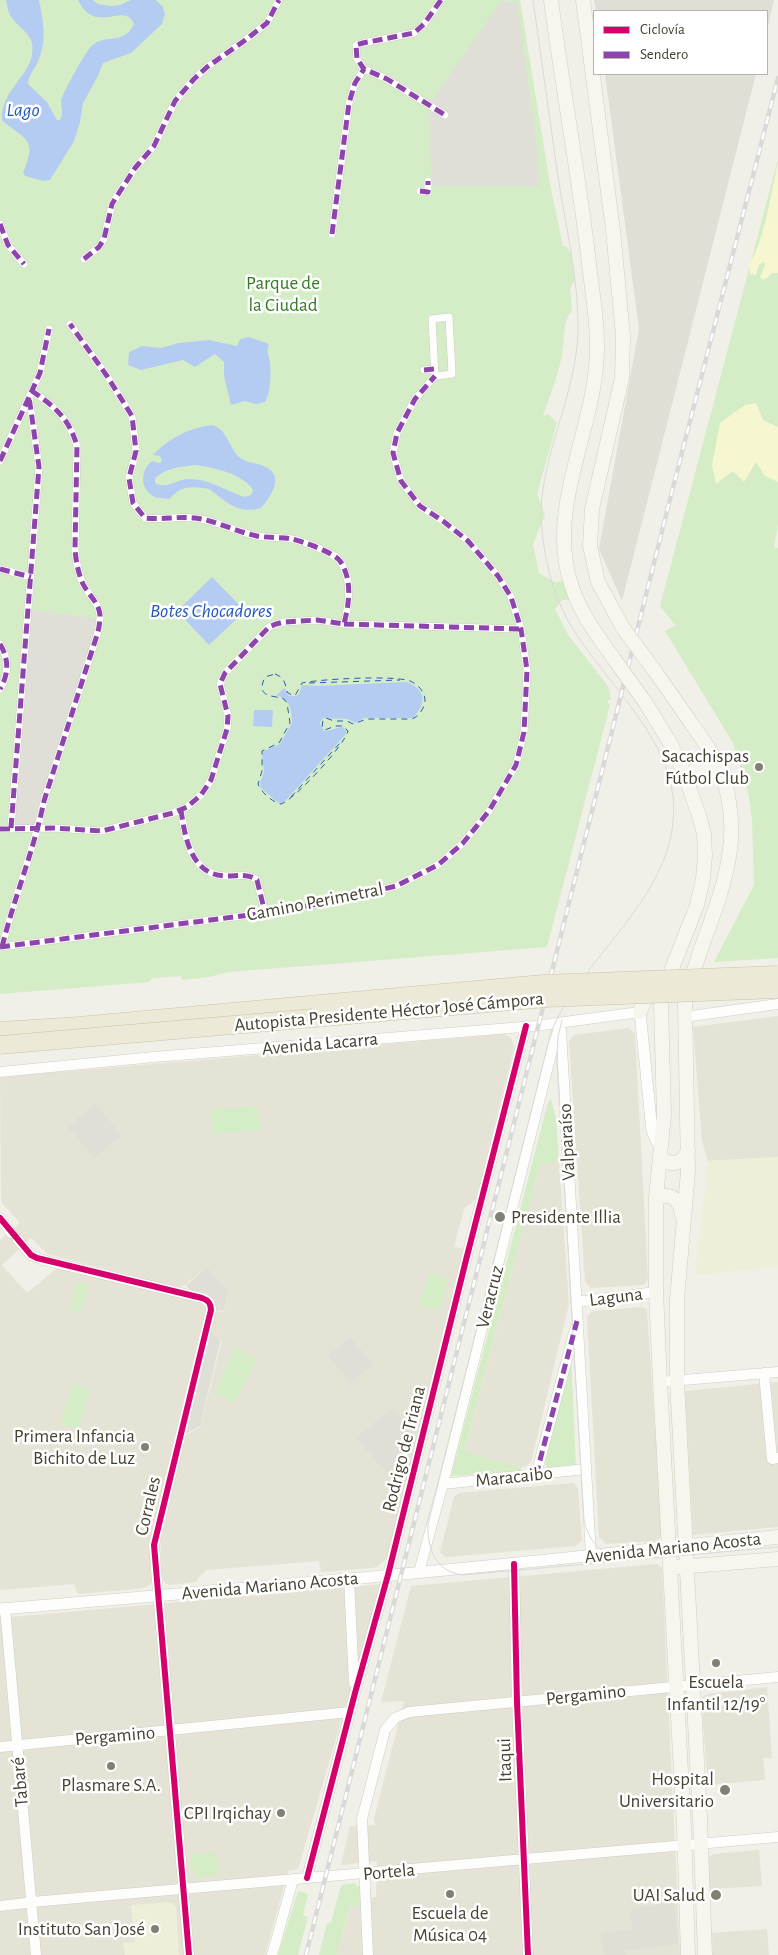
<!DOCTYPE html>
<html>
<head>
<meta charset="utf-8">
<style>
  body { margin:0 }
  #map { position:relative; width:778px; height:1955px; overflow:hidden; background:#f0f0e8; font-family:"Alegreya Sans",sans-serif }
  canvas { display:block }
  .legend { position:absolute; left:593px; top:10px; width:175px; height:65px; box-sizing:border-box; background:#fff; border:1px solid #b5b4ae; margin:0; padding:6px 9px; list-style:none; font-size:15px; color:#474334 }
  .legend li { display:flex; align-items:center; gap:10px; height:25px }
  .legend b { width:25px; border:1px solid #b5b4ae }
</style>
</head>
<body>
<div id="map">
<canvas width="778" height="1955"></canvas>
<ul class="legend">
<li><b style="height:6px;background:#d6006c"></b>Ciclovía</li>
<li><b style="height:6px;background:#8e44ad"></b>Sendero</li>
</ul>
</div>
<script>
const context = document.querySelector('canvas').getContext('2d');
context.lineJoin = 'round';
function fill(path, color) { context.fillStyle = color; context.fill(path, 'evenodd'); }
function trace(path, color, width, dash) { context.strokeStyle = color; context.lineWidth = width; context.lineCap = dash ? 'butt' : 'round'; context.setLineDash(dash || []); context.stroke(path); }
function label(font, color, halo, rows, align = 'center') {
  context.font = font + ' "Alegreya Sans",sans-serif'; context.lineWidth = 5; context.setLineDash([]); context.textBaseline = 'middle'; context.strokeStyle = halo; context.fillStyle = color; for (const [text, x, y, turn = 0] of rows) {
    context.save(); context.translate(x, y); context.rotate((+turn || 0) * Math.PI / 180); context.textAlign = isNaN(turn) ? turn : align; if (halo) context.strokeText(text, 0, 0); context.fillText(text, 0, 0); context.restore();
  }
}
const residential = new Path2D(`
  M778,1016v141l-70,4 -6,-20 -9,-114z
  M629,1028l6,6 13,245 -4,6 -53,3 -6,-6 -16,-240 5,-7z
  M504,1034l8,5 2,8 -38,152 -12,10 -10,38 10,2 -77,308 -3,4 -7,6 -5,1 -51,4 -2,-11 -112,9 -9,8 -1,4 -28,3 -4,-2 -3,-7 -2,-40 25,-100 15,-9 22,-87 -11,-10 5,-19 7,1 5,-22 -21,-23 -22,18 -8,2 -130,-33 -16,-16 -29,27 25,28 30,-25 147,36 2,3 -55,226 2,46 -3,6 -6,3 -65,6 -3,-4 -2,-6 -74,6v-350l20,-17 -18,-20 -1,-5 -1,-121z
  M559,1162l10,142 -38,158 -6,5h-3l-58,-14 76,-290z
  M643,1307l4,3 15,225 -5,6 -51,3 -7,-7 -12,-220 5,-6z
  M778,1382v145l-85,8 -8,-144z
  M573,1483l5,5 4,52 -6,6 -131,11 -5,-5 14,-55 5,-4z
  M657,1564l5,4 18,387h-343l15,-55 24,-3 1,-36 -36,4 9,-39 25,-1 -1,-6 30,-118 -23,1 30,-116z
  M381,1584l-83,285 -10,2 -23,84h-265v-337z
  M767,1687l5,71h-9l2,22 -57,5 -7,-87 6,-4z
  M759,1850l3,36 -53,3 -1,-31 5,-4z
  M767,1929l2,26h-56l-1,-22z`);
const industrial = new Path2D(`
  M594,0h180l-7,31v-20h-171z
  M605,74h151l-134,527 -23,-52 40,-220z
  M674,1902l4,42 -52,7v4h-22l-3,-22 31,-4 -1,-21z`);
const education = new Path2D(`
  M778,1157v110l-83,8 13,-114z
  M170,1902l6,5 3,48h-54l-2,-12 12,-1 -4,-37z`);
const green = new Path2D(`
  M0,0h520l30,184 13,62 4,1 4,7 4,27 -5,7 2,22c-10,13 -7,29 -10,45 -4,21 -12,41 -19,61l5,-2 9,9 -20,71 8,21 -12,29 6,29 16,9 10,-1 5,19h-8l-7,9 13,26 40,51 3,13 -4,3 3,3 -63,242 -318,25 -20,5 -27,3 -1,-4 -28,2 -4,4 -149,12z
  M778,159v366l-4,22 4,1v410l-64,4 40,-77 -2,-65 -4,-28 -15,-49 -68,-112 10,-6 -15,-19z
  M551,1099l5,20 3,43 -19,2 -76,288 58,15 -2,4 -69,5 97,-374z
  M258,1106l2,24 -48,4 -2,-24z
  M428,1273l20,5 -8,32 -20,-4z
  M77,1282l12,2 -8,29 -11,-3z
  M235,1348l22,11 -22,44 -21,-10z
  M571,1354l5,113 -29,2 -2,-11z
  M72,1384l18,4 -11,41 -18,-4z
  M216,1852l2,23 -21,2 -4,-3 -2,-20z
  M354,1883l7,5 1,19 -12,-1 -13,49h-18l8,-32h4l10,-38z
  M298,1891l10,3 -5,22 5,1 -10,38h-20z`);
const sand = new Path2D(`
  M778,162v111h-6l-5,5 -4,2 -3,-3 5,-12 -2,-3 -4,3 -3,10 -6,-1 -1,-10c15,-21 23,-75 29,-102z
  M756,403l7,17 15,7v55l-13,-6 -9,-14 -12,20 -11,-11 -17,13 -4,-19 8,-42 25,-18z`);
const parking = new Path2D(`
  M501,1l16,1 18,130 5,54h-108l-4,-80z
  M29,610l71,9 -62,210 -27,-1z
  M95,1104l27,31 -28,23 -26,-31z
  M207,1267l21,23 -5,21 -8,-1 -29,-24z
  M211,1331l10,8 -21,87 -14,8z
  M350,1337l23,27 -22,19 -23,-27z
  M392,1408l21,25 -14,54 -43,-49z`);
const water = new Path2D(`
  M6,0h33c4,19 8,40 0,59 -3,9 -11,16 -11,25l19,18 10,18h3c4,-7 1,-12 1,-19 1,-7 23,-46 28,-52 13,-18 34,-1 45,-25 -10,-24 -38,13 -56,-24h15l5,4 13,2 9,-1 11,-5h25l7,7 2,7 -3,10 -31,29 -28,10 -6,15 -14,25 -3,19 -6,19 -24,39 -6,1 -19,-5 -2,-3c15,-36 2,-32 -21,-53 -2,-27 26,-43 30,-65 4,-22 -13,-25 -22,-40 -2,-4 -3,-10 -4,-15z
  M249,337l20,7c-3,8 0,11 1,19 1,11 1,29 -5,39l-9,2 -11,-3 -14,4 -7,-29v-14l-9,-8 -20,13 -12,-7 -42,10 -13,-5 1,-13 13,-6 19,2 18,-5 30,-3 28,6 3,-7z
  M212,425c16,5 16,21 27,32 7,6 13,5 22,8 25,8 12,29 0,43 -24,7 -35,-7 -52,-19 -18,-3 -27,-4 -40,10 -5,-1 -12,0 -16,-3 -13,-7 -13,-26 -1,-35l7,2 3,-2 -2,-5 -7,-1c16,-17 36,-27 59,-30zM195,465c17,2 49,9 58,25l-2,5 -6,2c-20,-6 -34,-18 -56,-18 -13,0 -22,11 -34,4v-5c11,-10 25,-11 40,-13z
  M212,577l33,34 -36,34 -32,-34z
  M407,682c19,8 20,21 6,36h-49l-9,5 -7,-4 -25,-1 -3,4 1,5 4,4c6,0 11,-4 18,-4l3,3v4l-60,66 -4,3 -5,-1 -16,-14 -1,-5 4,-11 -2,-17 2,-4 16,-7 12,-21c0,-12 -2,-26 -16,-27l8,-8 5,8h6l4,-2 3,-9 15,1z
  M254,710h19l-1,17 -19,-1z`);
const ferry = new Path2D(`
  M275,674c10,4 10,9 12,18l6,4 3,-2 6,-11c18,-4 92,-8 108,-2 8,3 15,11 15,20 -1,8 -6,15 -13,18h-45l-14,5 -6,-3h-13l-8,-3 -3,2 -1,7 3,3 10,-4h8l5,5c-4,15 -53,68 -67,73 -9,-2 -20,-12 -23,-20l4,-13v-20l17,-8 11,-20 -3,-20 -3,-4c-11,-4 -29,-1 -19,-22z
  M309,683l91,-3
  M291,797l49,-54`);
const pedestrian = new Path2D(`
  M441,0l-17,24 -10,9 -51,10 -7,2 1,14 7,10 23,10 58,36
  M420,191l8,1v-11
  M0,224l8,21 16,19
  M332,234l17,-131 6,-20 9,-14
  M84,259l15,-12 5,-8 8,-35 23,-36 19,-22 21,-45 19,-22 13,-12 37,-26 23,-18 12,-23
  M424,370l10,-1
  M0,461l40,-88 9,-44
  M0,569l31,8
  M344,624l177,5
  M0,644c9,15 9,30 0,45
  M181,810c4,28 10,66 46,66 11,0 21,-3 30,4l8,33
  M11,828l28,-361 -10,-70
  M0,829l53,-1 49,3 71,-18 14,-6 14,-12 10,-15 16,-51 1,-13 -8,-32 5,-11 44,-46 7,-3 8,-2 33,-2 27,4c5,-20 9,-44 -4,-63 -5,-8 -38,-20 -48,-22 -11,-2 -23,-1 -35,-3 -20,-4 -43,-16 -62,-18 -17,-2 -33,2 -50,0l-12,-15 -4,-25 7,-27 -4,-35 -25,-40 -37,-52
  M0,947l265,-34 70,-12 61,-15 42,-21 25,-22 26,-32 27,-46 8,-33 3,-62 -6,-41 -10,-32 -13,-21 -30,-35 -25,-20 -23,-15 -19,-25 -8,-28 4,-20 18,-34 20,-23 -3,-57 17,-2 3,57 -17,2
  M2,947c12,-49 32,-97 42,-146l53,-166c2,-6 3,-13 3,-20 -1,-12 -12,-21 -17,-31 -5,-11 -7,-23 -8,-35l2,-103c-8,-28 -22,-39 -45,-55`);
const minor = new Path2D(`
  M684,1017l94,-13
  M561,1030l30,526
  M0,1072l154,-15 381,-31 105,-14
  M0,1218l11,15
  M18,1240l13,15 12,5 159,38c6,2 9,5 9,12l-57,235 35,410
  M576,1302l80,-10
  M764,1373l8,86 6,-1
  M660,1382l118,-10
  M536,1475l39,-146
  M443,1484l143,-15
  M514,1564l3,138 11,253
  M419,1572l24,-88 110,-438 8,-23
  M349,1579l5,104
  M5,1608l31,347
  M0,1747l350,-35
  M307,1878l48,-185 33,-118 78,-315 60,-234
  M0,1906l43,-5 735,-64
  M272,1955l21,-75
  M368,1955l-6,-136 23,-89 10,-12 14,-6 369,-35`);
const tertiary = new Path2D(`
  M640,1012l12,119 9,19
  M0,1609c223,-19 446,-37 669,-62`);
const secondary = new Path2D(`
  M551,0c11,85 27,170 37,255 3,30 9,60 9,90 1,82 -53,161 -25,242 8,26 26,49 42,72
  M583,0l30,230 10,106 -1,42 -30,131 -2,37 8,36 25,46
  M654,670c13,18 26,37 39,56 9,12 18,25 25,38 38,89 -15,156 -33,239l3,168 -11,129v81l23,436 5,138
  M645,702l27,44 10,22 17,47 5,19 1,22 -2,23 -6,26 -31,79 -5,20 3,111 -8,83v94l4,90 24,446 4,127
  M688,784c2,-16 18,-24 32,-14
  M640,1012l4,-11 13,-11
  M660,1156c10,12 23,8 28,-6
  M656,1198c16,-6 24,2 26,17
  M677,1547l101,-10
  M679,1567l99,-8`);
const motorway = new Path2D(`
  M0,1031l79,-5 241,-22`);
const tram = new Path2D(`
  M533,0c8,59 17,118 25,177 8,51 21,103 20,155 -2,55 -27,104 -35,157 -4,23 -1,50 4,73 4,21 12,43 23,62 36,62 112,120 103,198 -8,82 -92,137 -122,210l-123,492c-1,25 8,48 35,51l315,-28
  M562,1020l-4,17 -1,25 27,458c4,19 16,36 37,36`);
const rail = new Path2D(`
  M306,1955l360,-1440 112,-437`);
const secondaryBridge = new Path2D(`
  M623,628l31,42
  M614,659l31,43`);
const motorwayBridge = new Path2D(`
  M320,1004l223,-20 235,-9
  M0,1045l546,-47 232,-9`);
const quiet = new Path2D(`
  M441,0l-17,24 -10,9 -51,10 -7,2 1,14 7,10 23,10 58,36
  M420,191l8,1v-11
  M0,224l8,21 16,19
  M332,234l17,-131 6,-20 9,-14
  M84,259l15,-12 5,-8 8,-35 23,-36 19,-22 21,-45 19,-22 13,-12 37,-26 23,-18 12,-23
  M424,370l10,-1
  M0,461l40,-88 9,-44
  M0,569l31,8
  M344,624l177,5
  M0,644c9,15 9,30 0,45
  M181,810c4,28 10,66 46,66 11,0 21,-3 30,4l8,33
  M11,828l28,-361 -10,-70
  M0,829l53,-1 49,3 71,-18 14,-6 14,-12 10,-15 16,-51 1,-13 -8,-32 5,-11 44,-46 7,-3 8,-2 33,-2 27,4c5,-20 9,-44 -4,-63 -5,-8 -38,-20 -48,-22 -11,-2 -23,-1 -35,-3 -20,-4 -43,-16 -62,-18 -17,-2 -33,2 -50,0l-12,-15 -4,-25 7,-27 -4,-35 -25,-40 -37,-52
  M0,947l265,-34 70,-12 61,-15 42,-21 25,-22 26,-32 27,-46 8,-33 3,-62 -6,-41 -10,-32 -13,-21 -30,-35 -25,-20 -23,-15 -19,-25 -8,-28 4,-20 18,-34 20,-23
  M2,947c12,-49 32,-97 42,-146l53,-166c2,-6 3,-13 3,-20 -1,-12 -12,-21 -17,-31 -5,-11 -7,-23 -8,-35l2,-103c-8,-28 -22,-39 -45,-55
  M536,1475l41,-154`);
const cycleway = new Path2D(`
  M0,1218l31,37 6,3 165,40c6,2 9,5 9,12l-57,235 35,410
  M514,1564l3,138 11,253
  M307,1878l48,-185 33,-118 78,-315 60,-234`);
const markers = [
  [759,767,5,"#828073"],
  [500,1217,6,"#828073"],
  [145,1447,5,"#828073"],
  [716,1663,5,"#828073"],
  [111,1766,5,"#828073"],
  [725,1790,6,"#828073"],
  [281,1813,5,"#828073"],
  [450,1894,5,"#828073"],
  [716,1895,6,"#828073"],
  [155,1929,5,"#828073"]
];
const parkNames = [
  ["Parque de",283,283],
  ["la Ciudad",283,305]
];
const poiNames = [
  ["Sacachispas",749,756],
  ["Fútbol Club",749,778],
  ["Presidente Illia",511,1217,"left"],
  ["Primera Infancia",135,1436],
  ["Bichito de Luz",135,1458],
  ["Escuela",716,1682,"center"],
  ["Infantil 12/19°",716,1704,"center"],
  ["Hospital",714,1779],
  ["Universitario",714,1801],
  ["Plasmare S.A.",111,1785,"center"],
  ["CPI Irqichay",271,1813],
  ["UAI Salud",705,1895],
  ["Escuela de",450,1913,"center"],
  ["Música 04",450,1935,"center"],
  ["Instituto San José",145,1929]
];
const streetNames = [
  ["Camino Perimetral",315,902,-11],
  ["Autopista Presidente Héctor José Cámpora",389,1012,-5],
  ["Avenida Lacarra",320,1044,-5],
  ["Valparaíso",567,1142,-93],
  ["Veracruz",490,1297,-76],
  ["Laguna",616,1297,-7],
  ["Rodrigo de Triana",404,1449,-76],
  ["Maracaibo",514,1477,-6],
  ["Corrales",148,1506,-77],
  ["Avenida Mariano Acosta",673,1548,-6],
  ["Avenida Mariano Acosta",270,1586,-5],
  ["Pergamino",586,1695,-6],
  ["Pergamino",115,1736,-5],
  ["Itaqui",505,1760,-92],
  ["Tabaré",20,1782,-95],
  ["Portela",389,1872,-5]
];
const waterNames = [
  ["Lago",23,110],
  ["Botes Chocadores",211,611]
];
fill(residential, '#e5e3d5');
fill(industrial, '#e0dfd6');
fill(education, '#efeed9');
fill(green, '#d5edc6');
fill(sand, '#f6f6d0');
fill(parking, '#dfdfd8');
fill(water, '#b5ccf2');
trace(ferry, '#255abb', 1, [6, 5]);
trace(pedestrian, '#cecec6', 8);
trace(minor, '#cecec6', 11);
trace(tertiary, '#cecec6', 12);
trace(secondary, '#d0cfbf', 15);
trace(motorway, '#cac5a1', 19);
trace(pedestrian, '#fdfdfc', 7);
trace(minor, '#fdfdfc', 10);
trace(tertiary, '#fdfdfc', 11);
trace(secondary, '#f6f6ee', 14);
trace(motorway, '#ece9d8', 18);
trace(tram, '#d9d9d8', 1);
trace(rail, '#d9d9d8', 4.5);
trace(rail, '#fff', 2.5, [8]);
trace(secondaryBridge, '#d0cfbf', 15, []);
trace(motorwayBridge, '#cac5a1', 19, []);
trace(secondaryBridge, '#f6f6ee', 14);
trace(motorwayBridge, '#ece9d8', 18);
trace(quiet, '#8e44ad', 5, [10, 5]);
trace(cycleway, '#d6006c', 6);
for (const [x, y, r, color] of markers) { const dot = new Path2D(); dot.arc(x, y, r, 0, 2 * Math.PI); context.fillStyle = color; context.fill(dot); trace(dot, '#fff', 2); }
label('19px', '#317d23', '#fff', parkNames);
label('19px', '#474334', '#fff', poiNames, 'right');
label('19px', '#474334', '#fff', streetNames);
label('italic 20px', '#255abb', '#fff', waterNames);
</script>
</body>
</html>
